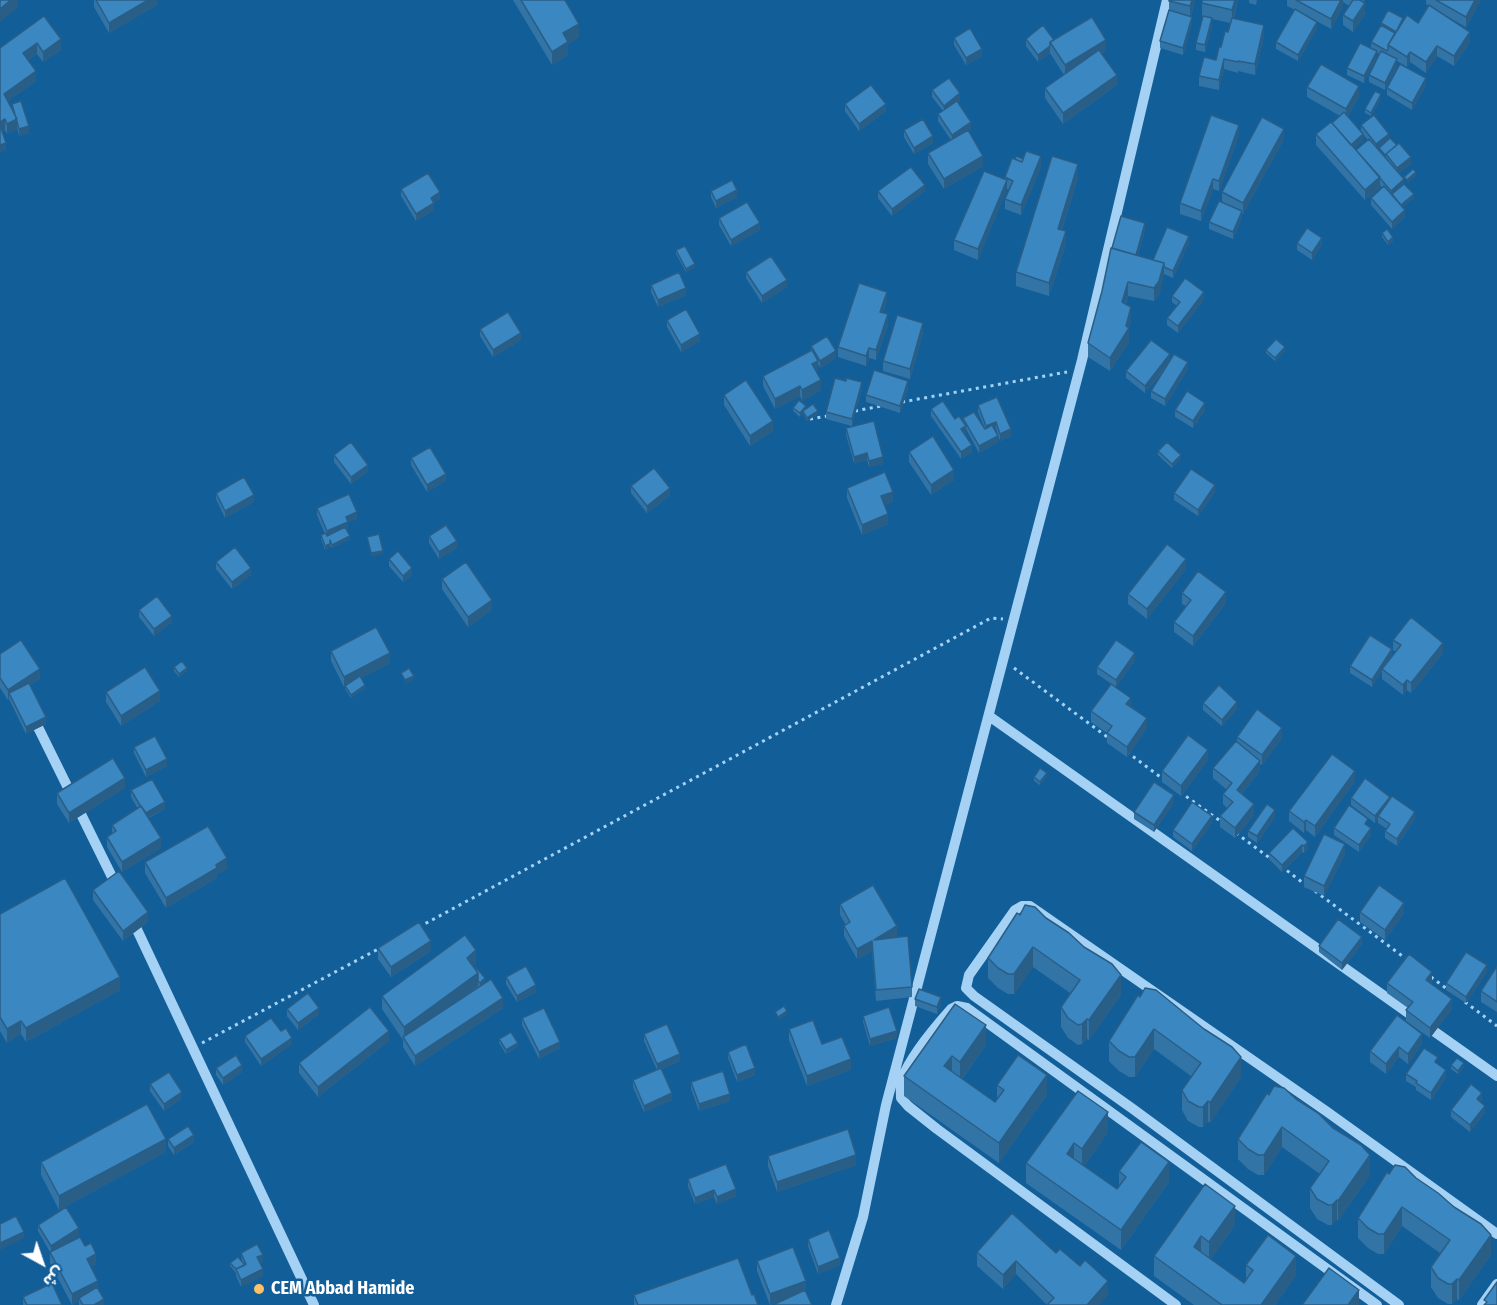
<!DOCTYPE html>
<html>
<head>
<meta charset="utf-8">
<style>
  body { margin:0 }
  #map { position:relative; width:1497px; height:1305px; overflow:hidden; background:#125e99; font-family:"Fira Sans Condensed","Noto Sans Arabic",sans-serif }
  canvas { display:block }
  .north { position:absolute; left:12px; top:1233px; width:60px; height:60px; -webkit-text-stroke:4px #125e99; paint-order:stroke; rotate:140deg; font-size:16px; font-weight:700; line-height:24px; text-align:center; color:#fff }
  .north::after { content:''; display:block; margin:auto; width:21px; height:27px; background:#fff; clip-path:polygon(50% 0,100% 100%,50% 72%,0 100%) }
</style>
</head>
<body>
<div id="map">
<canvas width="1497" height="1305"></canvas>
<div class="north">ش</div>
</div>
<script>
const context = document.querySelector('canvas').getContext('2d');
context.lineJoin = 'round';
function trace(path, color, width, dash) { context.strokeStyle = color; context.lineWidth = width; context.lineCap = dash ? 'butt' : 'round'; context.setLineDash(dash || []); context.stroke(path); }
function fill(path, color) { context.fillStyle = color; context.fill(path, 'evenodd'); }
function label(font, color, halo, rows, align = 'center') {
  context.font = font + ' "Fira Sans Condensed",sans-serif'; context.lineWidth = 5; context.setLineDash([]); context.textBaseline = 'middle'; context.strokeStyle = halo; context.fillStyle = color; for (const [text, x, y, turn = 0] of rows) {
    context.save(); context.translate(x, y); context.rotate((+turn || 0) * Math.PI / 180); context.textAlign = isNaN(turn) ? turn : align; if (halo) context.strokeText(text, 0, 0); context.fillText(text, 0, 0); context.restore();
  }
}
const path = new Path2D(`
  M902,402l165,-30
  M855,411l26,-5
  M810,419l18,-3
  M1014,668l96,71
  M1127,752l36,27
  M1180,792l43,31
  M1236,833l35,26
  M1281,866l26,20
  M1315,891l94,70
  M419,927l572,-309 12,1
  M1431,977l16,12
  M1465,1002l32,24
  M202,1043l180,-96`);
const minor = new Path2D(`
  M32,715l86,174
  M989,716l508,360
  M132,919l182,386
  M836,1305l27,-88 23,-112 196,-745 85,-360
  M1176,1305l-239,-176 -29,-23 -7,-8c0,-6 -1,-13 1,-19 8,-23 33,-52 49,-70l6,-3 10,2 410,297
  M1399,1305l-266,-196 -159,-113 -8,-8 3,-13 46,-65 7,-4h8l296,205 171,123
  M1482,1305l15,-21`);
const wall = new Path2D(`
  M94,0h63v5l-48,28 -15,-26z
  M513,0h52l14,37 -11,7v11l-16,10z
  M1169,0h26l-4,16 1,7 -9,32 -23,-7v-7l9,-31z
  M1238,0l-4,18 30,18 -9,39 -17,-4v2l-14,-4 -5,21 -20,-4v-10l17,-16 12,-28 2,-9 -18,-4v6l-7,27 -9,-2v-7l7,-26 -1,-1v-13z
  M1249,0h8l-1,5 -7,-2z
  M1287,0h78l-2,2 2,12 -12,18 -10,-7v-10l6,-9 -6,-4v5l-12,22 -22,-12 8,12 -19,32 -22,-12v-7l19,-32 -8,-4z
  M1426,0h55l-15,27 -34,-19 38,34 -16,24 -17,-10 -11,17 -16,-11 -3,5 -10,-6v5l-12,24 -16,-8v-7l10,-21 -2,-2 -13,31 -17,-8v-7l24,-20v-6l10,-17v-2l22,-3 15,3 11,-17 -3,-2z
  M44,16l17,34 -18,12 -6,-8 -9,6 8,21 -28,20 4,8v-5l17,29 -10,3 -2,-8v1l-10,5 -2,-4 -3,1 4,19 -6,2v-104z
  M954,38l28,18 -16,9 -12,-20z
  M1026,39l28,1 52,10 -4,3 15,32 -54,39 -18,-26v-10l19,-13 -14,-22 -12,9 -12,-16z
  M1426,85l-14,25 -25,-15v-7z
  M1307,87l52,10 -11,19 15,25 -9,7 2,2 12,-10 -7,-8v-7l28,14 22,25 -12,9 5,11 10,14 -12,10 3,9 -13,12 -21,-24v-7l11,-10 -2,-3v3l-15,12 -49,-55v-11l24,-18 -33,-19z
  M932,90l28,10 -2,2 13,27 -3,2 15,35 -39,23 -16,-25v-11l23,-13 -13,-19v-7l5,-3 -11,-14z
  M1381,98l-10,18 -6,-3v-4z
  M845,104l41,7 -27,20 -14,-20z
  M904,130l29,13 -19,11 -10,-17z
  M1239,135l-20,56 -6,-2 -12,32 -21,-7v-11z
  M1284,139l-41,75 -1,-1v5l-9,21 -24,-10v-7l13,-20v-10z
  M1041,167l-20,48 -16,-6v-10l4,-10h-2l-29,71 -24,-10v-10l51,-61v-2z
  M1078,178l-16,52 4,14 -17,52 -33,-10v-14z
  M401,189l39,10 -6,3v8l-18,11 -15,-25z
  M711,191l26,6 -21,11 -5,-11z
  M878,191h47l-33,25 -14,-18z
  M719,218l41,12 -29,16 -12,-21z
  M1145,230l-7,25 15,5 36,-17 -16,35 -9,-4 -5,21 -5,6 -26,-5 -2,8 5,17 -2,7v14l-19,29 -22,-14v-14z
  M1382,233l11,8 -5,4 -6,-8z
  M1297,243l25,1 -10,16 -15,-10z
  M676,250l19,17 -9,5 -10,-18z
  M746,272l41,15 -25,16 -16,-25z
  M651,285l35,10 -28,12 -7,-15z
  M1172,296l32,3 -26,34 -11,-8v-7l10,-12 -5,-4z
  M887,302l-4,11 5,12 -12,35 -7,-2 -3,8 -28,-9v-10z
  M667,320l33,21 -19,11 -14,-25z
  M480,329l41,11 -28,17 -13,-21z
  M923,333l-13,46 -27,-8v-10z
  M811,346l25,12 -16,10 -2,-4v8h-1l4,18 -19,11 -2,-5 -25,13 -12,-23v-10l48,-25z
  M1266,350l19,1 -10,10 -9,-8z
  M1170,360l18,9 -23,37 -14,-8v-7l17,-26 -23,28 -19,-15v-7z
  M908,388l-8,25 -34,-11v-7z
  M862,389l-10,37 -26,-7v-7z
  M724,395l49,36 -23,15 -26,-41z
  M978,405l33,31 -11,5 -4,-12h-2l4,13 -19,11 -13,-24v4l-2,1 8,18 -11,7 -30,-43v-7l32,14v-5l22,11 -7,-17z
  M793,408l13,1 12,5 -11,7 -4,-8 -3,4 -7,-6z
  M1175,410h30l-12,18 -18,-11z
  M846,428l37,36 -14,3 -2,-7 -13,3 -8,-28z
  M1158,451l23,7 -9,10 -14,-13z
  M909,452l45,28 -23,15 -22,-33z
  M334,455l34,16 -17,13 -17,-22z
  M411,458l35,23 -19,11 -16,-27z
  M631,486l39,9 -23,18 -16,-20z
  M847,488l46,14 -9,3 4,19 -26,11 -15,-37z
  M1215,492l-17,24 -24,-16v-7z
  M216,493l38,9 -29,16 -9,-19z
  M317,508l40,11 -9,3v6l-2,1 4,10 -18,9 -2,-3v2l-5,3 -4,-11v-4l4,-1 -8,-19z
  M429,536l28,12 -18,11 -10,-16z
  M389,559l23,16 -9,7 -14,-16z
  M216,562l35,13 -19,14 -16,-20z
  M1186,569l-39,50 -19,-15v-10z
  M442,579l50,31 -24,17 -26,-38z
  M1182,593l44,10 -33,43 -19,-14v-10l12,-16 -4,-2z
  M139,610l33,12 -18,14 -15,-19z
  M1393,640l50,13 -32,40 -4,-3 -4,5 -21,-16v-8l-10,16 -22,-14v-7l42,-10 4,-4 -3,-2z
  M331,651l59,12 -29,15 4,10 -14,10 -6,-9v-3l-1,1 -13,-26z
  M0,654l40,25 -10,6 16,39 -20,10 -17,-35 -1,1 -8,-12z
  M1135,660l-19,27 -19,-13v-7z
  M174,667l13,4 -8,6 -5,-6z
  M106,692l54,9 -39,25 -15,-24z
  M1203,703l34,6 -15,17 -19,-16z
  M1131,707l16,21 -20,29 -20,-14v-10l-16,-11v-11z
  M1237,737l45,1 -20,27 -2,-1v7l-18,23 12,21 -19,23 -15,-11v-11l7,-8 -4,-4v-10l4,-4 -14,-12v-10l24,-26z
  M134,747l33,19 -21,11 -12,-24z
  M1208,760l-27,36 -19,-14v-11z
  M1047,776l-7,9 -6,-4v-4z
  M1355,781l-40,56 -9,-7 -2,3 -15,-12v-10z
  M125,788l-56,35 -12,-19v-11z
  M131,790l34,19 -16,9 12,30 -39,24 -15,-25v-10l5,-4v-8l26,-16 -7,-12z
  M1351,798l39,1 25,20 -18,27 -12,-8v-7l2,-2 -9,-6v-4l-3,4 -24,-18z
  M1174,802l-20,30 -20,-13v-7z
  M1275,817l-18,26 -9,-6v-6z
  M1212,823l-20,28 -19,-14v-7z
  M1368,825l3,10 -12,17 -25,-17v-7z
  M1293,828l15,21 -4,4 -2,-1 -20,20 -13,-13v-6z
  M1345,854l-21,42 -20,-9v-11z
  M145,862l82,7 -10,5v4l-51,30 -21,-35z
  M93,890l55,32 -25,19 -30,-41z
  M840,904l57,32 -2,2 17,49v10l-36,4 -4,-50 -15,8 -13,-23v-10l2,-1 -6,-10z
  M1360,912l44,1 -19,27 -25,-18z
  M1017,913l104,82 -32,45 -2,-1 -5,5 -4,1 -10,-7 -7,-11v-20l9,-14 -37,-26 -19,27h-6l-10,-6 -10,-10v-20z
  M0,914l120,76 -94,52 -5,-8 -14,9 -7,-12z
  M1362,944l-20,26 -23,-18v-6z
  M378,948l53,3 -40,26 -13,-18z
  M476,964l-3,2 12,16 -3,2 21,24 -88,58 -12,-19v-7l-21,-31v-13z
  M1497,966v46l-16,-10v-11z
  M1487,972l-21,31 -20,-13v-7z
  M506,977l30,15 -19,10 -11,-18z
  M1432,982l-1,1 21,26 -22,29 -24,-17v-11l2,-2 -21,-15v-10z
  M1138,995l103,82 -31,46 -2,-2 -5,6h-4l-11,-6 -6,-11v-20l9,-14 -37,-27 -19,28h-6l-10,-6 -10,-10v-20z
  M915,999l26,5 -4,10 -22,-8z
  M955,1004l31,41 -24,34 33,23 2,-3v-14l50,10 -48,68 -95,-67v-20z
  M287,1009l32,5 -21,16 -11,-14z
  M863,1016l34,22 -27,8 -7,-24z
  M522,1018l38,30 -21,11 -17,-34z
  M789,1029l33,15 29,26 -44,16 -18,-46z
  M281,1031l11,13 -31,22 -16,-24v-6z
  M644,1034l36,27 -18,8 10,31 -28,12 -11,-25v-7l24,-10 -13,-29z
  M499,1039l19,7 -12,8 -7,-11z
  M389,1041l-71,56 -19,-24v-10z
  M1422,1044l-14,20 -9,-7 -13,17 -16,-12v-11z
  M728,1052l27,23 -18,7 -9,-24z
  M1438,1065l8,12 -15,23 -15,-10v-3l-10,-6v-7z
  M1451,1065l13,2 -6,7 -7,-5z
  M216,1068l26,4 -19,13 -7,-10z
  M691,1082l39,19 -31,10 -8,-22z
  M150,1084l32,14 -18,13 -14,-20z
  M1078,1091l30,41 -24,34 33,23 2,-2v-16l50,11 -48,68 -95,-67v-20z
  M1269,1095l27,4 74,76 -32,46 -1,-2 -5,6h-4l-11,-6 -7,-11v-20l10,-14 -38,-27 -18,28h-6l-10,-6 -10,-10v-20z
  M1482,1100l-2,2 5,10 -15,20 -19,-15v-7z
  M168,1139l26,3 -20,13 -6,-9z
  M166,1152l-107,58 -18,-35v-13z
  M768,1156l88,9 -79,27 -9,-26z
  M1387,1172l104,83 -32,45 -2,-1 -5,5h-4l-10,-6 -7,-11v-20l9,-14 -38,-27 -18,28h-6l-10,-6 -10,-10v-20z
  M688,1179l48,17 -19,8 -3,-7 -19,7 -7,-18z
  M1205,1184l30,41 -24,34 33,24 2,-3v-15l50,10 -21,30h-81l-40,-29v-20z
  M38,1225l41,10 -25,15 31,-4 11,18 -5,3 13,38h-25v-4l-7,4 -22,-42v-11l-12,-21z
  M808,1239l32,26 -22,9 -10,-28z
  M977,1252l79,1 52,42 -61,10 -31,-31 -13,15 -26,-23z
  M241,1253l22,9 -3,1 3,13 -22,11 -5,-11v-3l-6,-7v-3l12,-2z
  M757,1261l49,30 -36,14 -13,-34z
  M634,1295h118l6,10h-124z
  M23,1297l39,8h-39z`);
const shadedWall = new Path2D(`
  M11,0h7v8l-18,14v-13z
  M148,0h9v5l-48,28v-10z
  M1192,0h3l-5,19v-13z
  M1235,0h3l-6,23v-13z
  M1341,0h2v7l-12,22v-10z
  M1475,0h6v1l-15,26v-10z
  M1365,3v11l-12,18v-11z
  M1192,17v6l-9,32v-7z
  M1212,18v7l-7,27v-7z
  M1317,22v7l-19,32v-6z
  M579,24v13l-11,7v11l-16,10v-13l11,-19z
  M1264,25v11l-9,39v-11z
  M1470,32v10l-16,24v-10z
  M61,39v11l-18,12v-10z
  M1106,40v10l-41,26v-11z
  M37,43v11l-14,9v-10z
  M1050,46v7l-12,9v-7z
  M1437,46v10l-11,17v-11z
  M982,49v7l-16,9v-7z
  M1377,51v7l-13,25v-7z
  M1410,52v10l-3,5v-10z
  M1224,59v10l-5,21v-10z
  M1397,59v7l-12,24v-7z
  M36,71v10l-32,23v-10z
  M1117,75v10l-54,39v-11z
  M1426,78v7l-14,25v-7z
  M1359,86v11l-13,22v-10z
  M960,93v7l-16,12v-6z
  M1381,94v4l-10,18v-3z
  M886,104v7l-27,20v-7z
  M5,119v11l-5,2v-10z
  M17,119v10l-10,5v-10z
  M971,122v7l-19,13v-7z
  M1239,125v10l-20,56v-10z
  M29,126v7l-10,3v-7z
  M1284,129v10l-41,75v-11z
  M1363,134v7l-13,11v-7z
  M1389,134v7l-13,10v-7z
  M933,136v7l-19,11v-6z
  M6,143v7l-6,2v-7z
  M983,156v10l-39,23v-10z
  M1041,156v11l-20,48v-10z
  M1411,157v7l-14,11v-7z
  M1078,164v14l-20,64v-13z
  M1416,172v4l-9,8v-4z
  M1380,177v11l-15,12v-10z
  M1213,179v10l-12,32v-10z
  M1404,179v7l-12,8 -1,3v-6z
  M1007,180v10l-29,70v-11z
  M925,185v6l-33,25v-7z
  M737,190v7l-21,11v-7z
  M440,192v7l-9,5v-6z
  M1414,194v4l-13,11v-4z
  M434,203v7l-18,11v-7z
  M1405,210v7l-13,12v-7z
  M1242,211v7l-9,21v-7z
  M760,223v7l-29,16v-6z
  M1145,223v7l-9,32v-7z
  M1066,231v13l-17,52v-13z
  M1189,236v7l-16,35v-7z
  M1393,237v4l-5,4v-3z
  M1322,238v6l-10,16v-7z
  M1164,263v13l-5,19 -5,6v-13z
  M695,264v3l-9,5v-3z
  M787,280v7l-25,16v-7z
  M1128,282v14l-6,19v-13z
  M686,288v7l-28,12v-7z
  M887,292v10l-7,20v-10z
  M1204,292v7l-26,34v-7z
  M1131,307v14l-2,8v-1v14l-19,29v-13l16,-32z
  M888,314v11l-12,35v-10z
  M923,323v10l-13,46v-10z
  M521,333v7l-28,17v-7z
  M700,334v7l-19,11v-7z
  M1285,347v4l-10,10v-3z
  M869,348v10l-3,8v-10z
  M836,351v7l-16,10v-7z
  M1170,354v7l-25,32v-7z
  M818,361v11l-6,2v-10z
  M1188,362v7l-23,37v-7z
  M821,380v10l-19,11v-11z
  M908,381v7l-8,25v-7z
  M862,382v7l-10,37v-7z
  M800,386v10l-25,13v-10z
  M1205,403v7l-12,18v-7z
  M806,406v4l-6,7v-4z
  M818,411v3l-11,7v-3z
  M773,421v10l-23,15v-10z
  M996,422v7l-10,4v-7z
  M966,426v7l-5,3v-7z
  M1011,429v7l-11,5v-7z
  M998,436v6l-19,11v-7z
  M972,445v7l-11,7v-7z
  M867,453v7l-13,3v-6z
  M1181,455v3l-9,10v-4z
  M883,457v7l-14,3v-6z
  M368,465v6l-17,13v-7z
  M954,470v10l-23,15v-10z
  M446,474v7l-19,11v-7z
  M1215,485v7l-17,24v-6z
  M670,488v7l-23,18v-7z
  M893,492v10l-12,5v-11z
  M254,495v7l-29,16v-7z
  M357,512v7l-9,3v6l-21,9v-6l19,-14z
  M888,514v10l-26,11v-10z
  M350,536v3l-18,9v-3z
  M457,541v7l-18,11v-7z
  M330,544v3l-5,3v-4z
  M383,551v3l-12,3v-4z
  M1186,559v10l-39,50v-10z
  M251,568v7l-19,14v-7z
  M412,568v7l-9,7v-6z
  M1226,592v11l-33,43v-10z
  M492,600v10l-24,17v-10z
  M172,616v6l-18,14v-7z
  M1443,643v10l-32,40v-10z
  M1392,649v7l-10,13v2l-10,16v-7z
  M390,653v10l-46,24v-10z
  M1135,653v7l-19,27v-7z
  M187,668v3l-8,6v-3z
  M40,669v10l-29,18 -2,-4v6l-1,1v-10z
  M414,676v3l-9,5v-4z
  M1407,680v10l-4,5v-10z
  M365,685v3l-14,10v-3z
  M160,691v10l-39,25v-10z
  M1131,698v10l-5,-4z
  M1237,702v7l-15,17v-6z
  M46,717v7l-20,10v-7z
  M1147,718v10l-20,29v-10z
  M1282,728v10l-20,27v-10z
  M1208,750v10l-27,36v-10z
  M167,759v7l-21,11v-7z
  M1260,761v10l-23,29v-10z
  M1355,771v10l-40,56v-11z
  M1047,773v3l-7,9v-3z
  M125,778v10l-56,35v-10z
  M1174,795v7l-20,30v-7z
  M1390,797v7l-12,12v3l-3,4v-7z
  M165,802v7l-21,11v-6z
  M1254,804v11l-19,23v-10z
  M1275,810v7l-18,26v-7z
  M1415,812v7l-18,27v-7z
  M1212,816v7l-20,28v-7z
  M1306,820v10l-2,3v-11z
  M1371,828v7l-12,17v-7z
  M161,838v10l-39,24v-10z
  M1308,842v7l-4,4v-7z
  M1345,844v10l-21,42v-10z
  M1302,845v7l-20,20v-7z
  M227,858v11l-10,5v4l-51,30v-10z
  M1404,903v10l-19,27v-10z
  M148,912v10l-25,19v-10z
  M897,926v10l-23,14v-10z
  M1362,937v7l-20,26v-7z
  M431,941v10l-40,26v-10z
  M872,941v10l-15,8v-10z
  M1033,947v20l-19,27v-20z
  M476,950v14l-9,7v-13z
  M1487,965v7l-21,31v-6z
  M1432,972v10l-6,8v-10z
  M478,973v13l-73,54 -1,-2v-11z
  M1121,975v20l-32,45v-20z
  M120,977v13l-94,52v-14z
  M485,978v4l-5,4v-3z
  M536,985v7l-19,10v-6z
  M941,997v7l-4,10v-7z
  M503,998v10l-88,58v-10z
  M1452,999v10l-22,29v-10z
  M319,1008v6l-21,16v-7z
  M787,1011v4l-9,5v-3z
  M1087,1019v20l-5,5v-20z
  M21,1021v13l-14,9v-14z
  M986,1025v20l-26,36v-19z
  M1154,1029v20l-19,28v-20z
  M389,1031v10l-71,56v-10z
  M897,1031v7l-27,8v-7z
  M1422,1034v10l-14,20v-10z
  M292,1038v6l-31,22v-7z
  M560,1042v6l-21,11v-7z
  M518,1043v3l-12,8v-4z
  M1399,1047v10l-13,17v-10z
  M680,1054v7l-23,10v-7z
  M952,1056v20l-8,-10z
  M1241,1057v20l-31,46v-20z
  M851,1059v11l-44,16v-10z
  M1464,1063v4l-6,7v-3z
  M242,1065v7l-19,13v-7z
  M755,1068v7l-18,7v-7z
  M1446,1070v7l-15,23v-7z
  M1047,1075v20l-48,68v-20z
  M182,1092v6l-18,13v-7z
  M672,1093v7l-28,12v-6z
  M1482,1093v7l-5,6v-7z
  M730,1094v7l-31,10v-7z
  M1208,1101v20l-5,6v-20z
  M1485,1106v6l-15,20v-7z
  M1108,1112v20l-26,37v-20z
  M1282,1127v20l-18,28v-20z
  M194,1135v7l-20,13v-7z
  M166,1139v13l-107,58v-14z
  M1074,1143v20l-7,-9z
  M856,1155v10l-79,27v-10z
  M1370,1155v20l-32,46v-20z
  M1169,1162v20l-48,68v-20z
  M736,1189v7l-19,8v-7z
  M714,1190v7l-19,7v-6z
  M1337,1200v19l-5,6v-20z
  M1235,1206v19l-26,37v-20z
  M1402,1207v19l-18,28v-20z
  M79,1228v7l-28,18v-7z
  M24,1232v6l-24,12v-7z
  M1491,1235v20l-32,45v-20z
  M1201,1236v20l-7,-9z
  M96,1254v10l-9,5v-10z
  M263,1255v7l-6,2v-7z
  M1296,1256v19l-21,30h-14z
  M840,1258v7l-22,9v-7z
  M1016,1261v13l-13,15v-14z
  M263,1269v7l-22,11v-7z
  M1457,1279v20l-5,5v-20z
  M98,1281v10l-19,7v3l-7,4v-11z
  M806,1281v10l-36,14v-11z
  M1108,1281v14l-9,10h-12z
  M1359,1290v15h-11z
  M104,1299v6h-10z`);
const building = new Path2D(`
  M0,0h11l-11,9z
  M96,0h52l-39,23z
  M521,0h44l14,24 -16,9 5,9 -16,10z
  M1169,0h23l-2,6 -21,-5z
  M1202,0h33l-3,10 -30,-7z
  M1296,0h45l-10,19z
  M1353,0h7l5,3 -12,18 -10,-6z
  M1436,0h39l-9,17z
  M1429,5l41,27 -16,24 -17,-10 -11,16 -16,-10 -3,5 -19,-12 19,-30 11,8z
  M1295,9l22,13 -19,33 -22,-13z
  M1169,10l23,7 -9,31 -23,-7z
  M1388,10l15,8 -7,14 -15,-9z
  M44,16l17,23 -18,13 -6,-9 -14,10 13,18 -32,23 13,25 -10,5 -2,-5 -5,3v-74z
  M1203,16l9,2 -7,27 -9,-2z
  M1092,17l14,23 -41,25 -15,-23z
  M1232,18l32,7 -9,39 -17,-3v1l-14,-3 -5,21 -20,-4 5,-19 12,3 3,-13h2l4,-16 3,1z
  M1043,25l11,15 -4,2v4l-12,9 -12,-16z
  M1381,25l14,8 -7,12v4l-1,2 -16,-9z
  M970,28l12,21 -16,9 -12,-20z
  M1360,43l17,8 -13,25 -17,-8z
  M1099,50l18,25 -54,38 -18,-25z
  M1381,51l16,8 -12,24 -16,-8z
  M1321,64l38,22 -13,23 -39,-22z
  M1400,64l26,14 -14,25 -25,-15z
  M949,78l11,15 -16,13 -12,-16z
  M871,85l15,19 -27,20 -14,-20z
  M1375,91l6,3 -10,19 -6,-4z
  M21,101l8,25 -10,3 -7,-25z
  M957,101l14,21 -19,13 -14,-21z
  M1344,112l19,22 -12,11 -19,-22z
  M1211,115l28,10 -20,56 -6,-2 -12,32 -21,-8z
  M1374,115l15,19 -13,10 -15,-19z
  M1262,117l22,12 -41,74 -21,-11z
  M923,119l10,17 -19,12 -10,-18z
  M1331,122l49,55 -15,13 -49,-56z
  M0,128h1l5,15 -6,2z
  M968,130l15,26 -39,23 -16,-26z
  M1390,138l7,7 -11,9v2l-7,-8z
  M1369,139l35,40 -13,12 -35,-41z
  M1399,143l12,14 -14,11 -11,-14z
  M1026,151l15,5 -20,49 -16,-6 8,-18 -8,-4 7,-19 10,4z
  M1016,156l7,3 -1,3 -7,-3z
  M1052,156l26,8 -20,65 8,2 -17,52 -33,-11z
  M911,167l14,18 -33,24 -14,-18z
  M1413,169l3,3 -9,8 -3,-3z
  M984,171l23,9 -29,69 -24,-9z
  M428,173l12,19 -9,6 3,5 -18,11 -15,-25z
  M732,180l5,10 -21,11 -5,-10z
  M1404,184l10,10 -13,11 -9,-11z
  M1384,186l21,24 -13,12 -21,-24z
  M1219,201l23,10 -9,21 -24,-10z
  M747,202l13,21 -29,17 -12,-22z
  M1121,216l24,7 -9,32 -24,-7z
  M1167,227l22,9 -16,35 -9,-4v-4l-11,-3z
  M1307,228l15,10 -10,15 -15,-10z
  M1387,229l6,8 -5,5 -6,-9z
  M685,246l10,18 -9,5 -10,-19z
  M1111,248l53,15 -5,18 -5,7 -26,-6 -6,20 9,5 -5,19 3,2 -19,30 -22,-15 14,-52z
  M771,256l16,24 -25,16 -16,-24z
  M679,272l7,16 -28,12 -7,-15z
  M1185,278l19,14 -26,34 -11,-8 13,-16 -8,-6z
  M859,283l28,9 -7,20 8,2 -12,36 -7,-2 -3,8 -28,-9z
  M686,309l14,25 -19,11 -14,-25z
  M508,312l13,21 -28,17 -13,-21z
  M897,315l26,8 -13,46 -27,-8z
  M827,336l9,15 -16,10 -9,-15z
  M1276,339l9,8 -10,11 -9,-8z
  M1151,340l19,14 -25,32 -19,-15z
  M812,350l6,11 -6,3 9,16 -19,10 -2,-4 -25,13 -12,-23z
  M1174,354l14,8 -23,37 -14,-8z
  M874,370l34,11 -8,25 -34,-11z
  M835,378l11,3v-3l16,4 -10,37 -26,-7z
  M746,380l27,41 -23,15 -26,-41z
  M1187,391l18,12 -12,18 -18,-11z
  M997,397l14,32 -11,5 -4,-12 -10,4 -8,-21z
  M799,400l7,6 -6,7 -7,-5z
  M943,401l12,18 4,-3 7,10 -5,3 11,16 -11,7 -30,-43z
  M813,404l5,7 -11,7 -4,-7z
  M974,412l11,17 7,-4 6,11 -19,10 -16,-28z
  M874,421l9,36 -14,4 -2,-8 -13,4 -8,-29z
  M933,436l21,34 -23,15 -22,-33z
  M351,442l17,23 -17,12 -17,-22z
  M1167,442l14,13 -9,9 -14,-13z
  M430,447l16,27 -19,11 -16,-27z
  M654,468l16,20 -23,18 -16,-20z
  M1191,469l24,16 -17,25 -24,-17z
  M885,472l8,20 -12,4 7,18 -26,11 -15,-37z
  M244,477l10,18 -29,16 -9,-18z
  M349,494l8,18 -11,5 2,5 -21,9 -10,-23z
  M446,525l11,16 -18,11 -10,-16z
  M345,527l5,9 -18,9 -2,-5v4l-5,2 -4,-11 5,-2 1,3z
  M379,534l4,17 -12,2 -4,-16z
  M1167,544l19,15 -39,50 -19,-15z
  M235,547l16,21 -19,14 -16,-20z
  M398,551l14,17 -9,8 -14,-17z
  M466,562l26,38 -24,17 -26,-38z
  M1198,571l28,21 -33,44 -19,-14 17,-22 -9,-7z
  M157,596l15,20 -18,13 -15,-19z
  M1411,617l32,26 -32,40 -4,-3 -4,5 -21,-16 19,-24 -8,-5z
  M376,627l14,26 -46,24 -13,-26z
  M1370,635l22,14 -20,31 -22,-14z
  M21,640l19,29 -32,21 -8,-12v-24z
  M1116,640l19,13 -19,27 -19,-13z
  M182,661l5,7 -8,6 -5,-7z
  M145,667l15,24 -39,25 -15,-24z
  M409,668l5,8 -9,4 -4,-7z
  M360,676l5,9 -14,10 -6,-9z
  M29,683l17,34 -20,10 -17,-34z
  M1111,684l20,14 -5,6 21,14 -20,29 -20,-14 5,-7 -21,-15z
  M1219,685l18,17 -15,18 -19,-17z
  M1257,709l25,19 -20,27 -25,-18z
  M1188,735l20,15 -27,36 -19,-15z
  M155,736l12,23 -21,11 -12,-23z
  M1236,741l24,20 -23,29 17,14 -19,24 -15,-12 13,-14 -10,-8 9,-11 -19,-15z
  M1332,754l23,17 -40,55 -9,-6 -2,2 -15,-11z
  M113,758l12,20 -56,35 -12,-20z
  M1040,768l7,5 -7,9 -6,-5z
  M1365,778l25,19 -15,19 -24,-18z
  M152,779l13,23 -19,11 -5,-7v1l-10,-17z
  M1154,782l20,13 -20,30 -20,-13z
  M1392,796l23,16 -18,27 -12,-8 5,-7 -12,-8z
  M1192,802l20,14 -20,28 -19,-14z
  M1267,804l8,6 -18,26 -9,-5z
  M1349,805l19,14 -3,5 6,4 -12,17 -25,-17z
  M141,806l20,32 -39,24 -15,-25 9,-6 -4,-6z
  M208,826l19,32 -11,7 1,3 -51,30 -21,-36z
  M1293,828l15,14 -4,4 -2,-1 -20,20 -13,-12z
  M1324,834l21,10 -21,42 -20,-10z
  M119,871l29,41 -25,19 -30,-41z
  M65,878l55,99 -94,51 -5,-7 -14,8 -7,-12v-103z
  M873,885l24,41 -23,14 34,-4 4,51 -36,3 -4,-49 -15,8 -13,-23 6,-4 -10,-18z
  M1379,885l25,18 -19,27 -25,-18z
  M1025,905l10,2 11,11 23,15 15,14 28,17 9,11 -32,45 -2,-1 -5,5 -4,1 -10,-7 -7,-11 19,-27 -47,-33 -19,27h-6l-10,-6 -10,-10 29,-45 3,2z
  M1338,919l24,18 -20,26 -23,-17z
  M419,922l12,19 -40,26 -13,-19z
  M465,935l11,15 -9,8 11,15 -74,54 -22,-31z
  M1466,952l21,13 -21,32 -20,-14z
  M1409,954l23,18 -6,8 26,19 -22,29 -24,-18 7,-8 -26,-19z
  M526,966l10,19 -19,11 -11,-19z
  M1497,966v36l-16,-11z
  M476,967l9,11 -5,5 -2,-2v-8l-3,-5z
  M491,979l12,19 -88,58 -12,-19z
  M1145,988l11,2 48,39 28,18 9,10 -31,46 -2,-2 -5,6h-4l-11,-6 -6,-11 19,-27 -47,-34 -19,28h-6l-10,-6 -10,-10 29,-46 2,2z
  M919,989l22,8 -4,10 -22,-8z
  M308,993l11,15 -21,15 -11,-14z
  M955,1004l31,21 -26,37 -8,-6 -8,10 51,36 9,-12 -7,-5 21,-30 29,20 -48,68 -95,-67z
  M784,1006l3,5 -9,6 -3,-5z
  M370,1007l19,24 -71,56 -19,-24z
  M889,1007l8,24 -27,8 -7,-23z
  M544,1008l16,34 -21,10 -17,-34z
  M1397,1015l25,19 -14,20 -9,-7 -13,17 -16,-13z
  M271,1018l10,13 5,-3 6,10 -31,21 -16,-23z
  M813,1020l9,24 20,-7 9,22 -44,17 -18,-47z
  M667,1024l13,30 -23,10 -13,-30z
  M511,1032l7,11 -12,7 -7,-11z
  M746,1044l9,24 -18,7 -9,-23z
  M1424,1048l14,9 -3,5 11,8 -15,23 -15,-10 1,-2 -11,-7z
  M236,1055l6,10 -19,13 -7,-10z
  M1457,1058l7,5 -6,8 -7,-6z
  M661,1068l11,25 -28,13 -11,-26z
  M723,1071l7,23 -31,10 -8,-22z
  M169,1072l13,20 -18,12 -14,-20z
  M1471,1084l11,9 -5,6 8,7 -15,19 -19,-15z
  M1274,1086l10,2 12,11 22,14 15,15 28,17 9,10 -32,46 -1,-1 -5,5h-4l-11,-6 -7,-11 19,-27 -47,-34 -18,28h-6l-10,-6 -10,-10 29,-46 2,2z
  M1078,1091l30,21 -26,37 -8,-6 -7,11 50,35 9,-12 -7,-6 22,-29 28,20 -48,68 -95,-67z
  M147,1104l19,35 -107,57 -18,-34z
  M188,1126l6,9 -20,13 -6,-9z
  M848,1129l8,26 -79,27 -9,-26z
  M726,1164l10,25 -19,8 -3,-7 -19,8 -7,-19z
  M1395,1165l10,2 11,11 22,15 16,14 27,17 10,11 -32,45 -2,-1 -5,5h-4l-10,-6 -7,-11 19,-27 -48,-33 -18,27h-6l-10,-6 -10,-10 29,-46 2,2z
  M1205,1184l30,22 -26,36 -8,-6 -7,11 50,36 9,-13 -7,-5 22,-30 28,21 -35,49h-39l-68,-49z
  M66,1207l13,21 -28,18 -13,-21z
  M1012,1213l44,40 4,-4 20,17 5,-6 23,21 -21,24h-40l7,-7 -38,-37 -13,14 -26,-23z
  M16,1216l8,16 -24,11v-19z
  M829,1230l11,28 -22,9 -10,-28z
  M80,1237l5,9 6,-3 5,11 -9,5 11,22 -26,13 -22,-42z
  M257,1244l6,11 -6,2 6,12 -22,11 -5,-11 10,-5 -5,-11z
  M793,1247l13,34 -36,13 -13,-33z
  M238,1257l7,8 -9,4 -6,-6z
  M738,1258l14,37 2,-1 4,11h-120l-4,-10z
  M1329,1268l30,22 -11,15h-46z
  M1497,1282v23h-13l3,-3 -3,-2z
  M52,1283l10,22h-35l-4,-8z
  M97,1287l7,12 -10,6h-11l-4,-7z
  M805,1290l7,15h-37v-1z`);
const markers = [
  [259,1289,6,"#ffc067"]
];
const poiNames = [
  ["CEM Abbad Hamide",271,1289]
];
trace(path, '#a5d2f4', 3, [3, 4.5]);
trace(minor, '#a5d2f4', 10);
fill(wall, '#3374a6');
fill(shadedWall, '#295e87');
fill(building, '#3b87c1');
trace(building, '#295e87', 1.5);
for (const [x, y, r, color] of markers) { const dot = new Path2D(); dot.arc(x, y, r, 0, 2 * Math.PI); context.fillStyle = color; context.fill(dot); trace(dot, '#125e99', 2); }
label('bold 18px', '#fff', '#125e99', poiNames, 'left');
</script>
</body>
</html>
